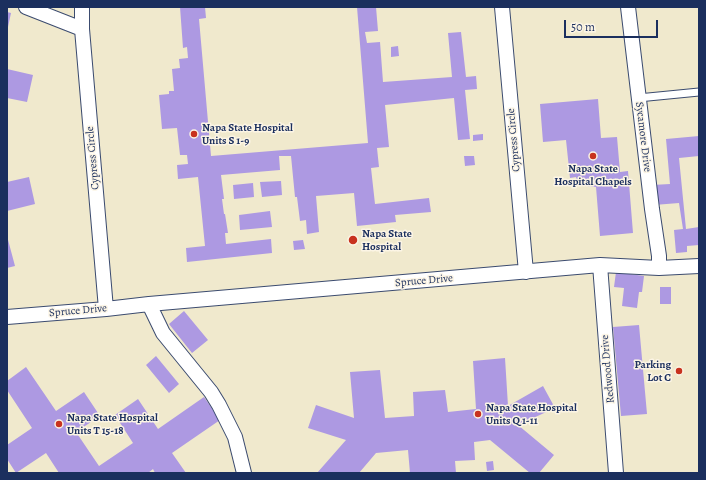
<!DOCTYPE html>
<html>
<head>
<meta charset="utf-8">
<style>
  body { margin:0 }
  #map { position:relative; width:706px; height:480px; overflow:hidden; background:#f0e9cd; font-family:Alegreya,serif }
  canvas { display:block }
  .frame { position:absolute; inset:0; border:8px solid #1b2f5e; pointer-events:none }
  .scale { position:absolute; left:564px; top:20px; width:94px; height:18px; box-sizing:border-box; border:2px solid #1b2f5e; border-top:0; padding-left:5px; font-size:12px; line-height:14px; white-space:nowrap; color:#1b2f5e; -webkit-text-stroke:3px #fcf5e5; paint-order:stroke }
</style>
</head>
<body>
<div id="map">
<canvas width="706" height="480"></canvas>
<div class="frame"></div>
<div class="scale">50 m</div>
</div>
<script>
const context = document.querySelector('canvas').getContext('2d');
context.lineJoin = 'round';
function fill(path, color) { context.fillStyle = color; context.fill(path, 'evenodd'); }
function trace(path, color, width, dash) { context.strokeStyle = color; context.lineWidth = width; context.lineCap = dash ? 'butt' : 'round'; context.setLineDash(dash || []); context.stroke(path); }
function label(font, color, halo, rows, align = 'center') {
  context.font = font + ' Alegreya,serif'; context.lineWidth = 3; context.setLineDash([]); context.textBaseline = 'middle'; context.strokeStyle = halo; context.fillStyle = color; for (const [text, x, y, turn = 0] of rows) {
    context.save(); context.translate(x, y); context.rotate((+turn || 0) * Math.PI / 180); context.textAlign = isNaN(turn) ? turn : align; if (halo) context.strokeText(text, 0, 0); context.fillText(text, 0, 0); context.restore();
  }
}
const building = new Path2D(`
  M180,7h25l1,11 -7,1 12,137 157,-13 -11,-136h19l2,24 -13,1 2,11 13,-1 3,40 69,-5 -4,-44 13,-1 5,45 10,-1 1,13 -12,1 5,49 -12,1 -4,-42 -69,7 4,42 -12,1 2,19 -8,1 4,36 54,-6 2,14 -36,3 1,7 -39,4 -3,-33 -38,3 3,36 -12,2 -1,-14 -6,1 -3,-24h-2l-4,-41h-12l1,14 -59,5 3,24h-2l2,15h1l3,19h-3l1,11 45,-5 1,14 -85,9 -1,-14 19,-2 -7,-69 -20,2 -1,-14 11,-1 -1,-9h-7l-3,-27 -15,1 -3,-34 10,-1v-3h5l-2,-22 8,-1 -1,-9 9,-1 -1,-11 -4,1z
  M7,12l4,1 -3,14h-1z
  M398,46l1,10 -8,1v-10z
  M7,69l26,6 -6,27 -20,-4z
  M598,99l3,39 16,-1 3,35 8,-1 5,62 -33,3 -4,-49 -19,-2 -1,-8 -6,1 -4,-38 -23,2 -3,-38z
  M483,134v6l-10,1v-6z
  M699,136v20l-20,2 7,71 13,-2v18l-12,1v6l-11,1 -2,-23 9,-1 -4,-26 -25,2 -2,-20 18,-1 -4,-45z
  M464,156h10l1,9 -10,1z
  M29,177l6,27 -28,7v-29z
  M281,181l1,14 -20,2 -2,-15z
  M253,183l1,14 -20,2 -1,-14z
  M270,211l2,16 -32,3 -1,-15z
  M7,236l8,30 -8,2z
  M303,240l2,9 -11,1 -1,-9z
  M616,272l28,4 -2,16h-3l-2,16 -15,-2 2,-18 -10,-1z
  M660,287h11v17h-11z
  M184,311l24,29 -16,13 -23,-29z
  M639,325l8,89 -26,2 -8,-89z
  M156,356l23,28 -10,9 -23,-28z
  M505,358l3,48 35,-20 12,22 -37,17 36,30 -15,18h-9l-40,-33 -16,2 1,18 -20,1 1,12h-46l-2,-23 -32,3 -17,20h-42l29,-33 -38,-12 8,-23 38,13 -4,-46 30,-2 5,48 29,-2 -1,-24 32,-2 3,22 28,-3 -3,-48z
  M26,367l30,44 28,-19 16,24 -24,16 23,34 34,-23 -18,-28 23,-16 20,30 46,-32 16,23 -48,33 14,20h-31l-2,-4 -5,4h-89l-13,-20 -30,20 -9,-14v-14l25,-17 -25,-38v-9z
  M493,461l1,9 -7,1 -1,-9z`);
const lane = new Path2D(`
  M638,98l61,-6`);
const street = new Path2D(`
  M26,7l56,22
  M82,7v22l24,280
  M502,7l24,265
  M628,7l24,202 7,47v12
  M600,265l16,208
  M149,304l14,29 48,59 8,13 16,32 9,36
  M7,317l99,-8 43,-5 451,-39 59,3 40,-2`);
const markers = [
  [194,134,4,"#c8321e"],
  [593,156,4,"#c8321e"],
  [353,240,5,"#c8321e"],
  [679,371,4,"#c8321e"],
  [478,414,4,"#c8321e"],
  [59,424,4,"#c8321e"]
];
const poiNames = [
  ["Napa State Hospital",202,128],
  ["Units S 1-9",202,141],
  ["Napa State",593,169,"center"],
  ["Hospital Chapels",593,182,"center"],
  ["Napa State",362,234],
  ["Hospital",362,247],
  ["Parking",671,365,"right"],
  ["Lot C",671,378,"right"],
  ["Napa State Hospital",486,408],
  ["Units Q 1-11",486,421],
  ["Napa State Hospital",67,418],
  ["Units T 15-18",67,431]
];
const streetNames = [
  ["Sycamore Drive",643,137,83],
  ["Cypress Circle",514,140,-95],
  ["Cypress Circle",93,158,-95],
  ["Spruce Drive",424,281,-5],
  ["Spruce Drive",78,311,-5],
  ["Redwood Drive",608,369,-95]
];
fill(building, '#ad99e2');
trace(lane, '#3b4b6f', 9);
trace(street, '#3b4b6f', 16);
trace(lane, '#fff', 7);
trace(street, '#fff', 14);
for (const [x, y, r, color] of markers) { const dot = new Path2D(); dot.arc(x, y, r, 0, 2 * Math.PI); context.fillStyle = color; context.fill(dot); trace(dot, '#fcf5e5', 1.5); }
label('bold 11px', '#1b2f5e', '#fcf5e5', poiNames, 'left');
label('11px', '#1b2f5e', '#fcf5e5', streetNames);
</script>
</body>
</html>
